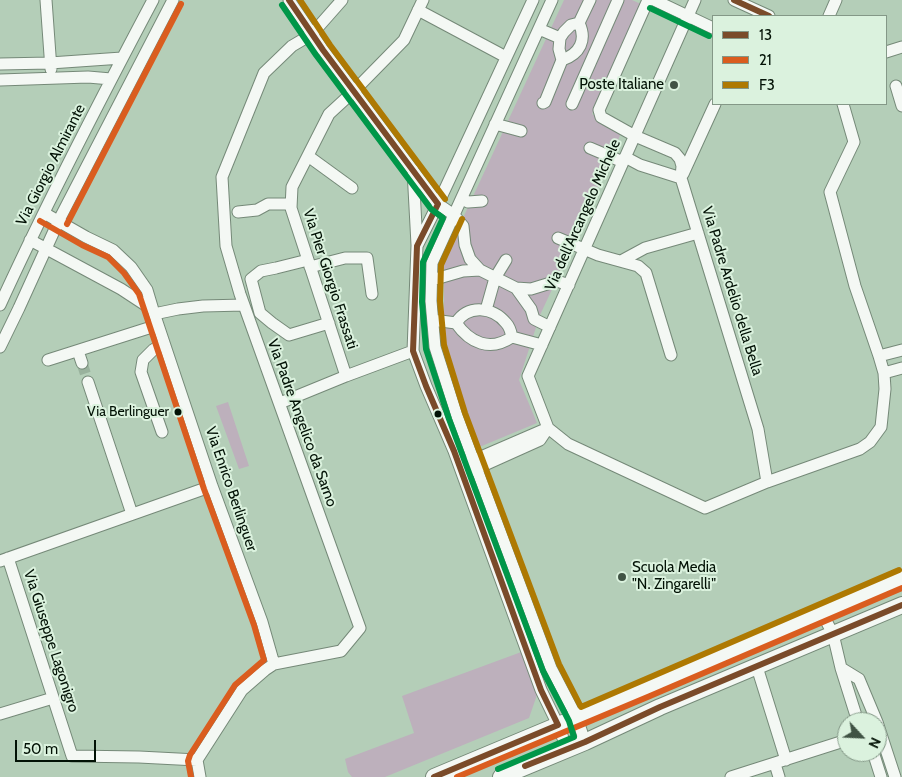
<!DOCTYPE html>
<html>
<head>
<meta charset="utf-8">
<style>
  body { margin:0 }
  #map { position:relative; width:902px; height:777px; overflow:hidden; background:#b4ceb8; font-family:Cabin,sans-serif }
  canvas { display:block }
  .legend { position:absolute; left:712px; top:15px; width:175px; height:90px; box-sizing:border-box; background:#dbf2de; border:1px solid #849887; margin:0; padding:6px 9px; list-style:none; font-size:15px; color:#021105 }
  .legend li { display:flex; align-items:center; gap:10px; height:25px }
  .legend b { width:25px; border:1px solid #849887 }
  .north { position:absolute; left:837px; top:712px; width:50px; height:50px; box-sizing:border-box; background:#dbf2de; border:1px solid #849887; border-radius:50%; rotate:115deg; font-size:14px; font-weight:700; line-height:20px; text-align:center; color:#021105 }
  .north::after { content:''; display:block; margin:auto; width:18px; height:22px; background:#405344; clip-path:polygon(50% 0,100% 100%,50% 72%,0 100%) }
  .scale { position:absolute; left:15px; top:740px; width:81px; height:22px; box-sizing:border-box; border:2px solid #021105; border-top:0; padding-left:6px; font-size:15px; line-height:18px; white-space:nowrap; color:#021105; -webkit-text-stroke:4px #dbf2de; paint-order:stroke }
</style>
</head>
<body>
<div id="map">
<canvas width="902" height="777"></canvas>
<ul class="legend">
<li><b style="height:6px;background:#7a4b2a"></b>13</li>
<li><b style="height:6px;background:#da5d1f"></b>21</li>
<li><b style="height:6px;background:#ae7902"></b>F3</li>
</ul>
<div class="north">N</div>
<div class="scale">50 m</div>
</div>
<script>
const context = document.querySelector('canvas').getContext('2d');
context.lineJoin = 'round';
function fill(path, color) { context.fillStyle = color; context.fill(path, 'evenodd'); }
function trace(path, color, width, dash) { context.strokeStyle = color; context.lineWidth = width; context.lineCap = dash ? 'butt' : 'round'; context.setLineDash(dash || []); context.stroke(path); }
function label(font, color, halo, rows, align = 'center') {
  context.font = font + ' Cabin,sans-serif'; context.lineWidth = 4; context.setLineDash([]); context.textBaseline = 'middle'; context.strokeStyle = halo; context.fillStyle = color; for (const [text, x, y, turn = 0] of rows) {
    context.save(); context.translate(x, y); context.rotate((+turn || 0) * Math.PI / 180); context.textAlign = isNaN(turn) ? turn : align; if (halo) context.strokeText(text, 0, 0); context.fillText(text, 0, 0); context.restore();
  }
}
const green = new Path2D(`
  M564,0h68l11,5 -51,109 29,19 -43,101 -38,81 -21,65 18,43 -60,25 -33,-113v-76z
  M228,402l21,64 -10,3 -23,-63z
  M524,651l14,41 -9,26 -144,59h-33l-4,-5 -3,-13 69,-26 -12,-37z`);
const streetTunnel = new Path2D(`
  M82,363l6,19`);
const street = new Path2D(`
  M46,0l5,69
  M289,0l34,50 115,154 16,11 9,11 2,19 5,14 10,11 36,18 15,1 26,-8 12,4
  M533,0l-95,204 -21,42 -4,105 13,35 28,65 87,239 17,35 9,24
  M552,0l-120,263 -1,38 4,46 22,69 94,252 26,50 8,24
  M648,0l-49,110 2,7 34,19 40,17 5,6 2,7 -1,12 77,251 9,53
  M654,0l59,28
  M734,0l35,16
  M418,10l88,47
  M829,16l7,-16
  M539,29l21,9
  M312,34l30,-34
  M886,52l16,-5
  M562,60c18,-6 25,-20 17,-37l11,-23
  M0,64l50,-1 72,-5
  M0,80l88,-3 23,2
  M896,86l6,20
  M543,103l2,-1 17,-42 -3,-11 1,-11 4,-6 7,-7 8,-2
  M572,104l46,-104
  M495,124l26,7
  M590,148l33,14
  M308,156l44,32
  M625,157l15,8 41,13
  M413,170l4,75
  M683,174l32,-70
  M462,199l6,3 14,-1
  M238,212l19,-2 11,-6h23
  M44,213l42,24 27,13 18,17 16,23 6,20 59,176 50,136 12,42
  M558,238l40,17 40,11 8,7 25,82
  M30,240l91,49 32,21
  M308,260l-32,8 -15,3 -10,8 9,34 12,10 17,12 40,-12
  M621,261l24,-13 53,-15
  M310,267l35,-9h22l5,36
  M432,280l31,-9 17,-1
  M516,288l15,21 3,10 16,8
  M0,305c47,-103 100,-205 153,-305
  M486,310l9,-32 11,-18
  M154,314l24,-5 25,-3 41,-1
  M433,320l23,3c12,-19 37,-16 50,0 3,3 5,9 6,14l30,8
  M456,323c14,20 34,29 56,14
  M0,347l19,-39 40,-88 114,-220
  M78,351l4,12
  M879,356l23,-6
  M48,360l110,-35
  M884,373l18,-5
  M346,376l-55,-168 1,-21 37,-73 25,-23 50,-51 19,-40
  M88,382l44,132
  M280,403l66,-27 67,-25
  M548,428l20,16 137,64 62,-26 93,-33 10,-7 11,-15 4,-38 -1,-16 -5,-17 -24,-70 -25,-94 24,-50 -11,-38
  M548,428l-20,-52 167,-376
  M162,432l-21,-60 2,-12 10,-10 11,-7
  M467,463l81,-35
  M471,471l69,-31 8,-12
  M8,558l64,198 67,1 58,3
  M0,561l212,-75
  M822,613l11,21 8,34 17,54
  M757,667l29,93
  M841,668l18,11 18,43
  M0,714l53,-16
  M877,722l18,55
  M873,752l8,25
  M775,764l4,13
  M200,777l-3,-17 45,-70 23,-20 9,-6 67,-13 19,-23 -120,-334 -14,-48 -4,-69 42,-104 28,-27 17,-10 14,14
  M731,777l116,-37`);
const secondary = new Path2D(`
  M434,777l213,-89 255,-110
  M501,777l84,-35 75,-35 242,-102`);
const bus1 = new Path2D(`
  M289,0l34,50 115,154 -21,42 -4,105 13,35 28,65 87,239 17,35 -124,52
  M734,0l35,16
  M525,766l60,-24 75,-35 242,-102`);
const bus2 = new Path2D(`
  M40,221l42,24 26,12 16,16 15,21 65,195 50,136 10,35 -29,25 -45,70 -2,6 3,16
  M67,224l114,-220
  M457,777l193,-81 252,-108`);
const bus3 = new Path2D(`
  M300,0l30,45 115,154
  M462,219l-21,46 -1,36 4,44 21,68 94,251 22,43 318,-137`);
const bus4 = new Path2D(`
  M282,5l34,50 115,154 12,9 -20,44 -1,40 4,47 23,70 94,252 26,50 5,16 -76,32
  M650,8l59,28`);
const markers = [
  [674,85,5,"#405344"],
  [178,412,4.5,"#021105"],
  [438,414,4.5,"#021105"],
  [622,577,5,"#405344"]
];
const busNames = [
  ["Via Berlinguer",169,412]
];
const poiNames = [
  ["Poste Italiane",664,85],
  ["Scuola Media",632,568,"left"],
  ["\"N. Zingarelli\"",632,585,"left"]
];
const streetNames = [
  ["Via Giorgio Almirante",51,165,-63],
  ["Via dell'Arcangelo Michele",583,215,-66],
  ["Via Pier Giorgio Frassati",330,279,72],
  ["Via Padre Ardelio della Bella",732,291,73],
  ["Via Padre Angelico da Sarno",302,423,70],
  ["Via Enrico Berlinguer",231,489,71],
  ["Via Giuseppe Lagonigro",51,641,72]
];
fill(green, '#bdb0bc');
trace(streetTunnel, '#99b29d', 11, [11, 5.5]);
trace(street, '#758978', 13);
trace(secondary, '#758978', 18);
trace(street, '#f4f8f4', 11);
trace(secondary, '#f4f8f4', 16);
trace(bus1, '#7a4b2a', 6);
trace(bus2, '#da5d1f', 6);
trace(bus3, '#ae7902', 6);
trace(bus4, '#009749', 6);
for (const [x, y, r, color] of markers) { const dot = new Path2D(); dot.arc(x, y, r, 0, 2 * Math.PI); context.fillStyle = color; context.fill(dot); trace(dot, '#dbf2de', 2); }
label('14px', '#021105', '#dbf2de', busNames, 'right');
label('15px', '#021105', '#dbf2de', poiNames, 'right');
label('15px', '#021105', '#dbf2de', streetNames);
</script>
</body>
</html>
